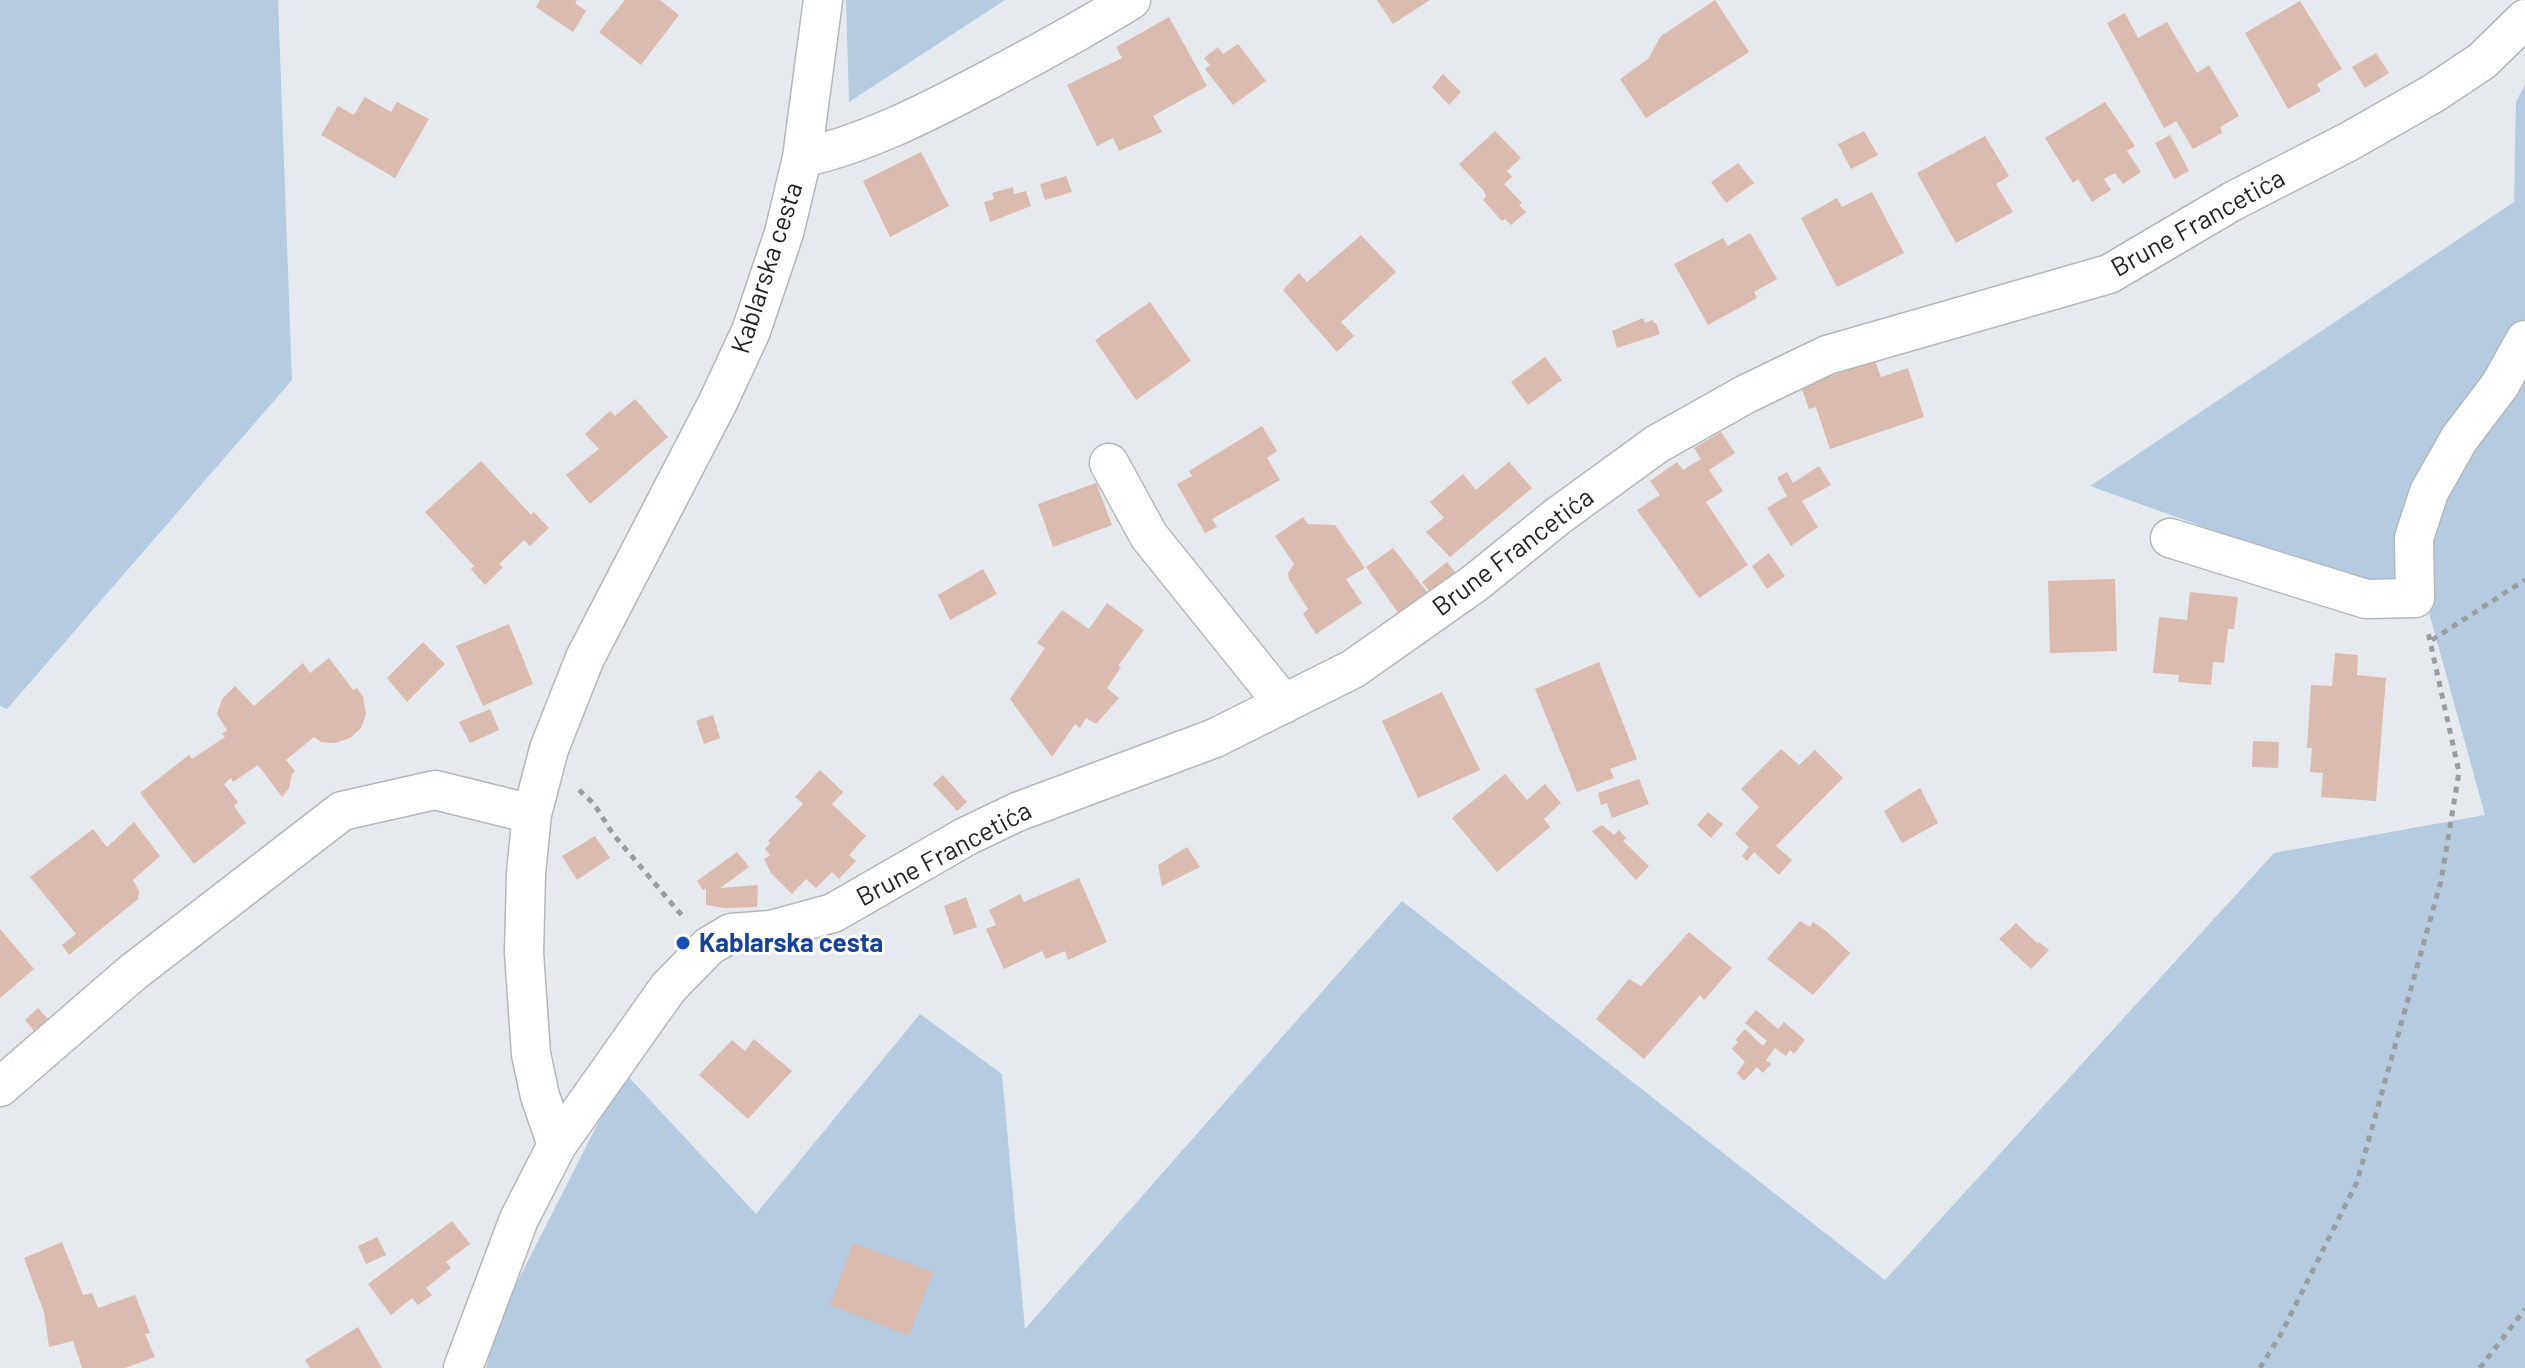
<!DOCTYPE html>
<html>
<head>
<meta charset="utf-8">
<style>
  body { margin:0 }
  canvas { display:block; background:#e6e9ed }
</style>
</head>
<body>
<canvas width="2525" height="1368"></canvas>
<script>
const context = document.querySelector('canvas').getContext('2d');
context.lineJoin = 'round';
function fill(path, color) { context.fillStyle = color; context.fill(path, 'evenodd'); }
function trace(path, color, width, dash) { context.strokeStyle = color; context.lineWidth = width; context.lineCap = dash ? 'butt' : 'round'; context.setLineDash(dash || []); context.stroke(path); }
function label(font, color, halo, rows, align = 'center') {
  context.font = font + ' Barlow,sans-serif'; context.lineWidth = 6; context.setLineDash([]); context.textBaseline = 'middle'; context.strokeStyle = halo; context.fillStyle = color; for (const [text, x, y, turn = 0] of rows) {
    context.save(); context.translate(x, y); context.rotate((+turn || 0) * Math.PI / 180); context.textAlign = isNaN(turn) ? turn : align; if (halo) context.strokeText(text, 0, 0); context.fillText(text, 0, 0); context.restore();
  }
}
const green = new Path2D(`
  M0,0h278l14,380 -285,329 -7,-3z
  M846,0h159l-156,102z
  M2525,84v1284h-2039l15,-54 123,-242 132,142 164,-200 82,60 23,255 377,-428 483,379 389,-427 211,-38 -63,-228h-51l-281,-101 424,-284 2,-100z`);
const building = new Path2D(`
  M540,0h37l-2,3 11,8 -13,21 -37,-25z
  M625,0h35l19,15 -38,50 -42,-33z
  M1377,0h53l-37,24z
  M1715,0l34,52 -103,66 -26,-39 28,-20 13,-23z
  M2300,1l42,68 -25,15 4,7 -33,18 -43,-76z
  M2125,13l13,25 29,-16 30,51 12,-8 30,51 -19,11 2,6 -29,16 -17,-28 -12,7 -57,-105z
  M1169,17l38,69 -54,30 9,16 -43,19 -6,-13 -16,8 -30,-61 55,-27 -6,-11z
  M1238,44l28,37 -33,24 -28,-36 5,-4 -6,-7 14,-11 5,7z
  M2376,53l13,20 -24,15 -13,-21z
  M1443,74l18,18 -12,13 -17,-18z
  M365,97l26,15 6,-10 32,17 -34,59 -74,-43 17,-29 16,9z
  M2105,102l30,44 -8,5 14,21 -18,12 -8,-11 -11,6 7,11 -19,12 -14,-23 -5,4 -28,-45z
  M1495,131l26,27 -14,13 5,6 -8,7 18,19 -3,2 7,7 -15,13 -6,-6 -3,2 -19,-21 3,-4 -2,-5 -25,-27z
  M1864,131l14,24 -27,14 -13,-25z
  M2170,135l19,36 -15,8 -19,-36z
  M1985,136l24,40 -13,8 17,28 -57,31 -39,-70z
  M921,152l28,54 -59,31 -27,-56z
  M1738,163l16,20 -28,20 -15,-21z
  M1066,176l6,16 -27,8 -5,-16z
  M1013,187l1,7 12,-3 5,15 -41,16 -6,-20 10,-3 -2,-6z
  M1872,192l32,61 -67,34 -36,-69 36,-20 5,9z
  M1750,233l27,46 -23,13 3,6 -49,27 -34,-61 49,-26 5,8z
  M1361,235l35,37 -55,50 13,14 -17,16 -54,-62 16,-17 8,9z
  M1150,302l41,59 -55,39 -41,-60z
  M1643,318l2,5 8,-3 1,3h2l4,11 -43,14 -5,-17z
  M1545,357l17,23 -34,25 -17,-23z
  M1875,361l6,16 27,-9 16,49 -94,32 -14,-42 -7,2 -8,-23z
  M635,399l33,38 -78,67 -24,-29 33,-26 -14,-15 25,-23 5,5z
  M1262,426l15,25 -10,7 13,22 -68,39 5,8 -12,6 -28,-49 15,-8 -3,-5z
  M1721,432l14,21 -26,17 14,21 -17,11 42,63 -49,33 -62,-88 23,-15 -10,-14 27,-19 6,8 18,-11 -7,-11z
  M481,461l50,54 3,-3 15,16 -19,18 -6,-6 -25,24 4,3 -18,18 -14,-16 3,-3 -49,-54z
  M1509,462l23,26 -82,69 -24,-25 18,-14 -14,-16 33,-28 13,16z
  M1819,466l12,19 -29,16 16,26 -27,19 -24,-38 20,-12 -10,-18 10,-6 6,11z
  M1096,483l16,42 -59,22 -15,-43z
  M1303,517l5,7 27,1 30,43 -19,11 16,24 -46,31 -13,-20 5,-5 -19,-30 -1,-6 6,-9 -19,-28z
  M1393,548l34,44 -29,21 -32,-46z
  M1769,553l16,23 -18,13 -15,-23z
  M1447,562l12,15 -25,20 -12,-15z
  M983,569l14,25 -47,26 -12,-25z
  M2115,579l2,72 -67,2 -2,-72z
  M2190,592l48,5 -4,32h-6l-4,34 -11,-1 -2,23 -33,-3 1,-7 -26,-2 6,-56 28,3z
  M1107,603l37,27 -26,36 3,1 -14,21 12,10 -23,26 -10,-6 -6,10 -5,-4 -23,33 -42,-58 35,-51 -8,-5 25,-33 27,19z
  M509,624l24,60 -50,22 -27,-60z
  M423,642l22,22 -38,38 -20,-24z
  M2335,653l23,2 -1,20 29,3 -10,123 -55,-4 2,-24 -13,-1 2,-24h-5l4,-63 21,1z
  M329,658l24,32 4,-2 6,9 3,17 -5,14 -11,10 -15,5 -14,-1 -7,-5 -28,23 9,11 -3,3 -3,14 -7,9 -24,-32 -25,17 -2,-4 -7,6 14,18 -4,4 12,17 -52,41 -54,-71 49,-38 3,4 33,-22 -3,-3 5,-4 -10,-16 5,-15 13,-13 19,20 49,-43 7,10z
  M1599,662l38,97 -27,10 4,9 -37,14 -42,-103z
  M1442,692l38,78 -62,28 -36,-77z
  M490,709l9,21 -29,13 -11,-21z
  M713,715l7,23 -16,6 -8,-23z
  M2253,741l26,1 -1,26 -26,-1z
  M1781,749l18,16 16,-15 28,28 -67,68 16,14 -13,15 -25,-23 -7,9 -5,-5 7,-9 -14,-13 24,-27 -18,-18z
  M820,770l23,22 -11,12 34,32 -17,19 7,6 -17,18 -7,-7 -16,16 -10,-9 -14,15 -21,-21 -7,-14 6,-4 -5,-6 5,-6 -2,-2 35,-37 -8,-7z
  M1505,774l22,26 18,-16 16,19 -17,16 6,8 -53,45 -45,-54z
  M943,775l24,27 -10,9 -24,-27z
  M1639,779l10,25 -37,14 -5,-15 -6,2 -3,-12z
  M1920,788l18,35 -36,20 -18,-32z
  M1708,812l15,12 -12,14 -14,-13z
  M134,822l26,34 -27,24 6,11 -1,8 -69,56 -7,-10 14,-11 -46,-57 63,-48 14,18z
  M1602,825l12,10 5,-5 7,8 -3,3 26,25 -13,14 -44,-49z
  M595,836l15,22 -33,22 -15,-24z
  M1187,847l13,20 -38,19 -4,-21z
  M737,852l12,15 -29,21 38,-3 -1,22 -32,1 -19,-3v-17l-3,2 -6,-9z
  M1079,878l28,64 -39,18 -3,-9 -19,8 -4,-8 -38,18 -18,-40 10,-4 -7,-15 31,-16 4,8z
  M966,897l11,30 -23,8 -10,-29z
  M1800,921l10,6 3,-5 12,8 25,23 -37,42 -46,-36z
  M2016,923l22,21 1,-2 10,8 -18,19 -32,-30z
  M0,929l34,40 -34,29z
  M1689,932l43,36 -28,32 -4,-5 -56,64 -48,-40 33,-40 12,7z
  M38,1008l17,19 -14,12 -16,-19z
  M1756,1010l22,19 6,-7 21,18 -11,14 -4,-4 -4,6 -11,-8 -9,12 5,4 -8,9 -6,-6 -13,14 -7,-8 8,-11 -13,-13 6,-7 -3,-2 10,-11 18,17 4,-5 -22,-18z
  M754,1039l38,32 -44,48 -49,-44 33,-35 13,11z
  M452,1221l18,23 -24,18 5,6 -25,20 6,7 -14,10 -6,-7 -21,17 -23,-31z
  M377,1237l9,18 -20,9 -8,-18z
  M62,1242l21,53 9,-2 6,15 37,-13 15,38 -5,1 10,23 -30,11h-43l-9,-27 -24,6 -5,-35 -20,-54z
  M853,1243l80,29 -24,64 -79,-31z
  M358,1327l24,41h-72l-5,-8z`);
const path = new Path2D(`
  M2432,640l93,-60
  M579,790l15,14 19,30 71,84
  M2260,1368l21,-34 76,-152 84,-301 18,-109 -31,-140
  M2480,1368l45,-59`);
const minor = new Path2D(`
  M802,158c62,-14 118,-42 175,-72 52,-27 103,-55 154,-86
  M1109,463l40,73 135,168
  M2170,538l196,61 49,-1 -1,-60 15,-46 30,-53 41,-54 25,-45
  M0,1087l132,-114 210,-162 93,-21 97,24
  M557,1145l-17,-49 -9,-42 -7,-101 2,-80 6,-59 17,-65 36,-91 133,-256 33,-71 33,-98 18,-75 21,-158
  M463,1368l56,-149 38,-74 111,-157 41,-42 22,-13 40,-3 62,-17 132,-76 52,-25 198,-74 138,-69 122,-86 83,-67 99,-72 89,-50 81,-39 282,-81 124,-73 115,-59 86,-49 48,-32 43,-42`);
const markers = [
  [683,943,8,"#1a4fb4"]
];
const streetNames = [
  ["Brune Francetića",2198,223,-29],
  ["Kablarska cesta",767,268,-72],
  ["Brune Francetića",1513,552,-37],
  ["Brune Francetića",944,854,-28]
];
const transitNames = [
  ["Kablarska cesta",699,943]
];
fill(green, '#b5cbe1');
fill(building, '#dbbaaf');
trace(minor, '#b4b7ba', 41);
trace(path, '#9a9da0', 5, [6, 6]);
trace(minor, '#fff', 38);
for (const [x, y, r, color] of markers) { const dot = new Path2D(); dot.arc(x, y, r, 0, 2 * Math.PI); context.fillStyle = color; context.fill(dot); trace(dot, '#fff', 3); }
label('26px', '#1e2021', '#fff', streetNames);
label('bold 26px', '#164399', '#fff', transitNames, 'left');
</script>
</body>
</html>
